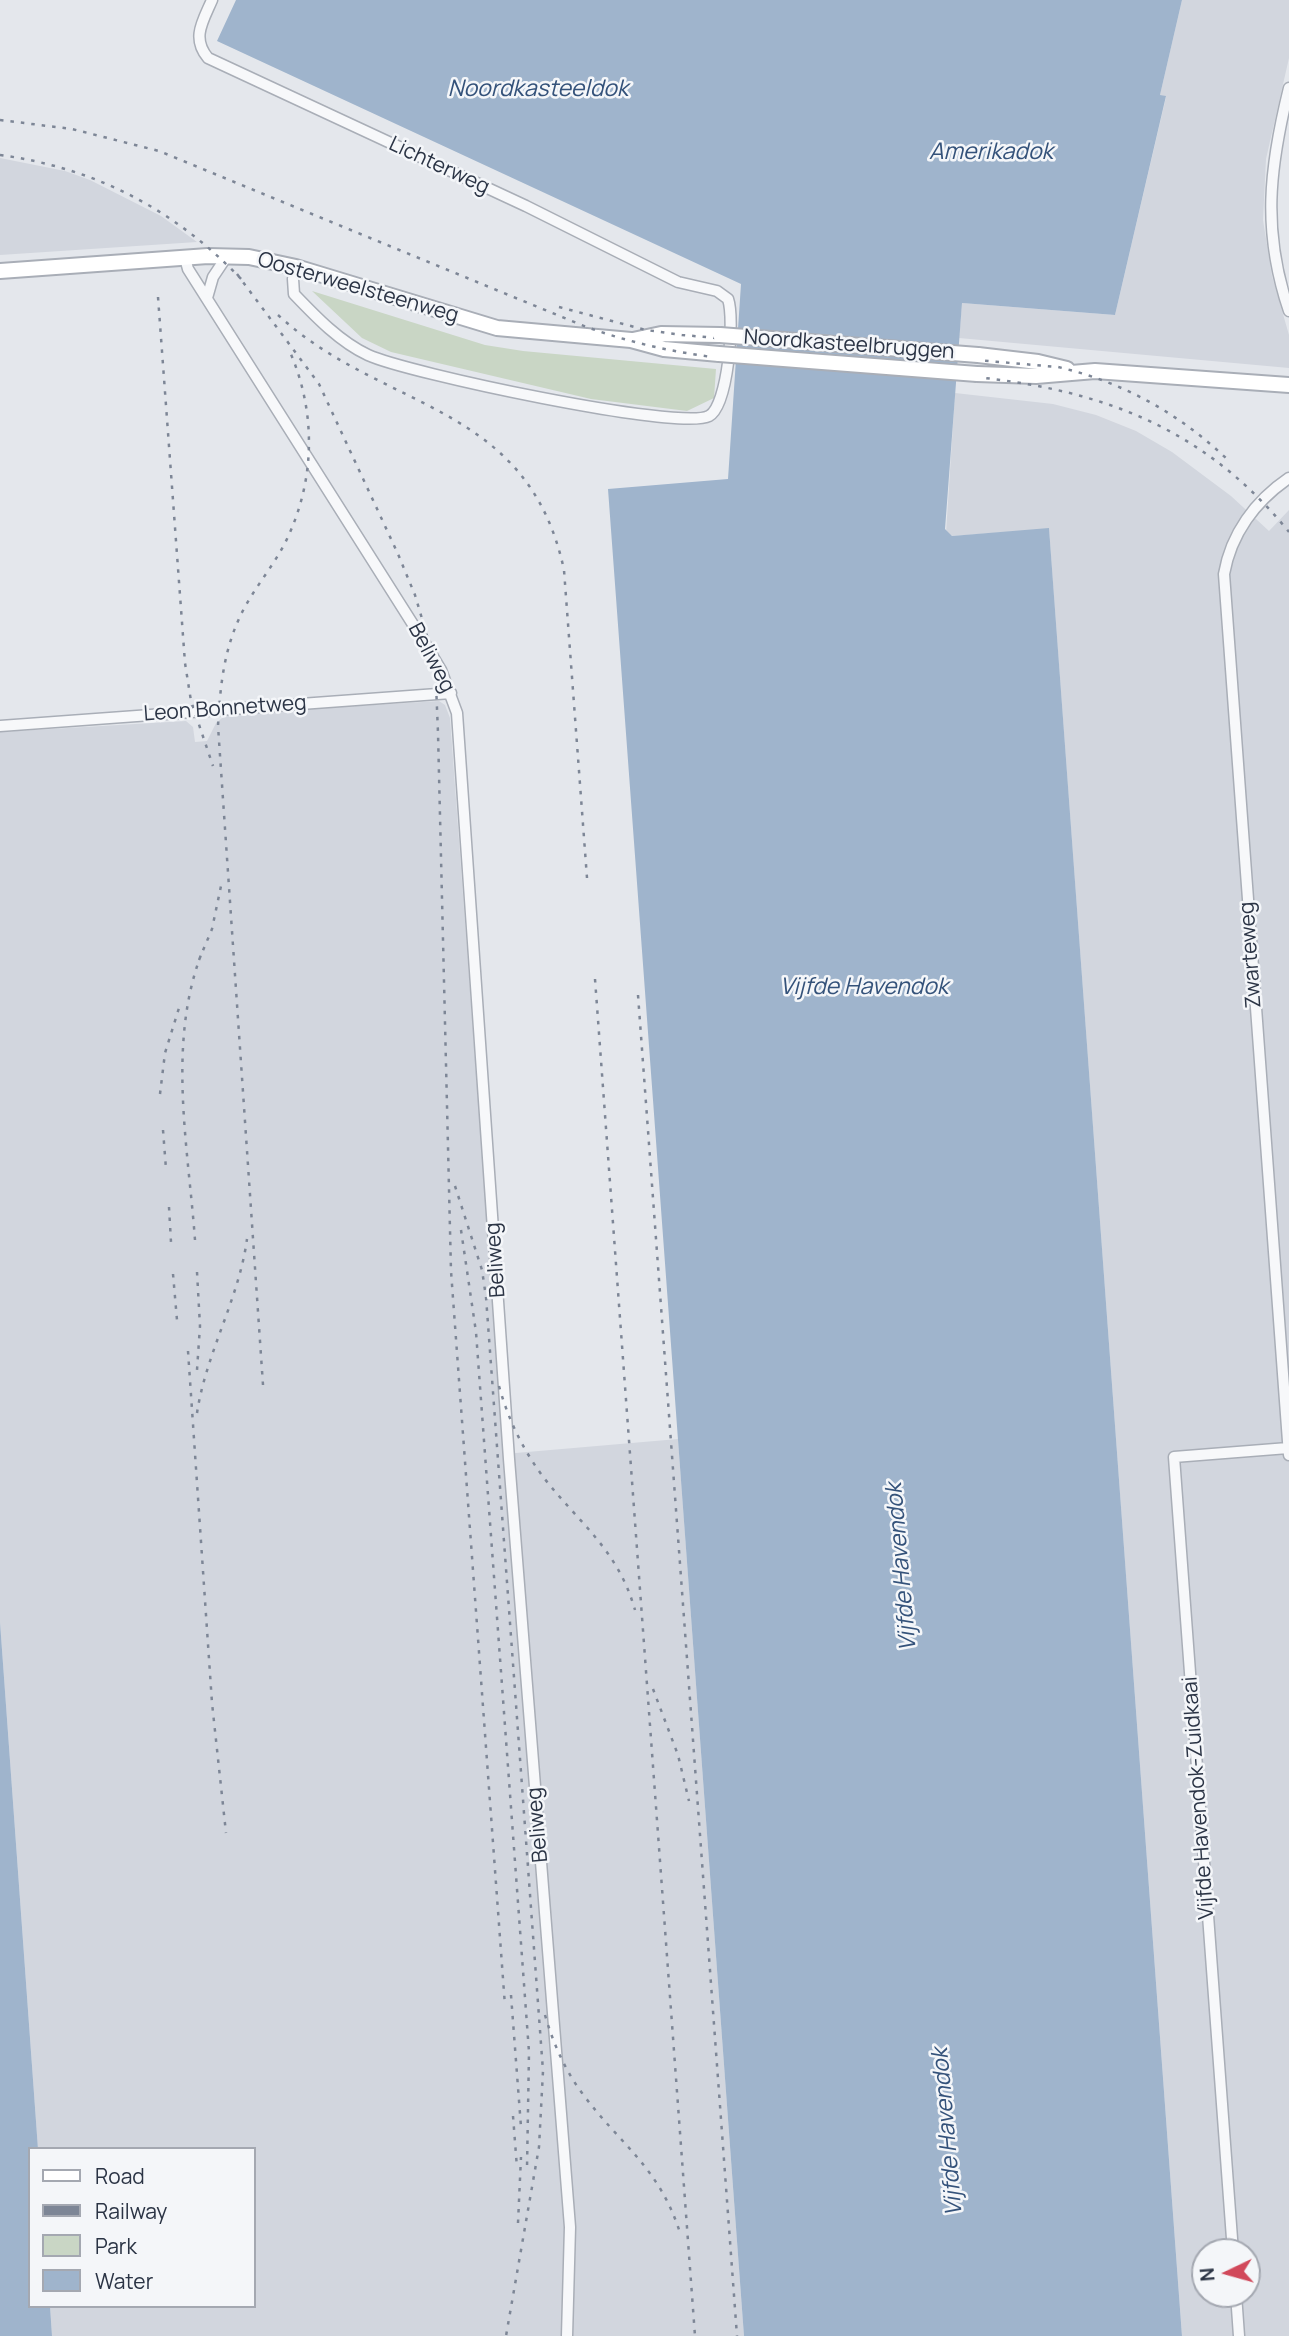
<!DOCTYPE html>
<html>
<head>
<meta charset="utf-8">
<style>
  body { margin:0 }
  #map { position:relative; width:1289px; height:2336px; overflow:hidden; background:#e4e7ec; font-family:Manrope,sans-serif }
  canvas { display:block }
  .legend { position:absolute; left:28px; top:2147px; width:228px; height:161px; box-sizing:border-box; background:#f4f6f9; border:2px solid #a4a8b1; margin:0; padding:9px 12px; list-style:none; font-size:21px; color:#2b3445 }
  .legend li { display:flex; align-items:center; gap:14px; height:35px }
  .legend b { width:35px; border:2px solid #a4a8b1 }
  .north { position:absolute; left:1191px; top:2238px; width:70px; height:70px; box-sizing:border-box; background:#f4f6f9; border:2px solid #a4a8b1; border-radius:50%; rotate:265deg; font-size:19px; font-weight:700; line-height:28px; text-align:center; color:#2b3445 }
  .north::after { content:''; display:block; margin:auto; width:24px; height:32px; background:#d1495b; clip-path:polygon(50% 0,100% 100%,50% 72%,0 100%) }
</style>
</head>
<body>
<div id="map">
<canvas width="1289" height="2336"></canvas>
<ul class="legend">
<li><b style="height:9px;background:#fff"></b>Road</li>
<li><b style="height:9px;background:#7d8696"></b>Railway</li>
<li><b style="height:19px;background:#c9d6c5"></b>Park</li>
<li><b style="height:19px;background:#9fb4cc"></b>Water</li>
</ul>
<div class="north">N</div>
</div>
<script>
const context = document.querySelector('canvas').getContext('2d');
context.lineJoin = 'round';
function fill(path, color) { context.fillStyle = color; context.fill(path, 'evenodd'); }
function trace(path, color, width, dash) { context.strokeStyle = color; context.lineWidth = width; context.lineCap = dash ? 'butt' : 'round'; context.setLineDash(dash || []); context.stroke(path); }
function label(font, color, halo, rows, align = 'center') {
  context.font = font + ' Manrope,sans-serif'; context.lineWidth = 5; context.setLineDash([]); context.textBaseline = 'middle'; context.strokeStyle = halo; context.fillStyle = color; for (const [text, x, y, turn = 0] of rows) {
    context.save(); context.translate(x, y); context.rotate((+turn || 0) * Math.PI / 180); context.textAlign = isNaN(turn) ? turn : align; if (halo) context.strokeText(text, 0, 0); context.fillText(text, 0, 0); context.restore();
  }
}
const built = new Path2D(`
  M1182,0h107v58l-23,101 -3,61 9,56 17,59v33l-330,-30 3,-35 153,12 51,-218 -6,-2z
  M0,158l65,13 25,9 71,36 36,26 -197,13z
  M955,393l98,11 43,11 40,16 36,21 59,44 38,35 20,-21v1826h-107l-133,-1807 -97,7 -6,-3zM1205,2252h42v42h-42z
  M439,701l6,4 5,13 54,736 174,-15 66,897h-692l-2,-30h204v-157h-216l-38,-527v-890l186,-11 7,6 2,15 12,-1 9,-18 11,-9z`);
const green = new Path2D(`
  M312,291l173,54 38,6 193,18 -2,29 -27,13 -96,-12 -200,-47 -29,-14z`);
const water = new Path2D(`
  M236,0h946l-22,95 6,1 -51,219 -153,-12 -17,226 7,7 97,-8 133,1808h-438l-136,-1847 120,-10 13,-195 -524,-243z
  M0,1622l38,527h-8v157h20l2,30h-52z`);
const minor = new Path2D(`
  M212,0c-9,21 -21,38 -4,58l318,148 152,76 39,9 11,8c7,20 0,107 -19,117 -30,15 -302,-43 -341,-61 -28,-13 -52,-38 -74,-61l-1,-15 3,-12
  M1289,88c-20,81 -27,143 0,223
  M185,258l3,11 238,376 15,25 16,43 52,746 61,768 -3,109
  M207,298l6,-21 14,-21
  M1289,478c-34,23 -58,56 -65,96l65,881
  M0,726l451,-33
  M1233,2252l-59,-795 114,-9
  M1236,2294l3,42`);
const secondary = new Path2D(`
  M0,271l208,-15 41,1 47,10 201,61 134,12 33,9 55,5
  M633,340l28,-6 59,1
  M978,355l60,7 29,7
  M977,374l59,2 59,-5 194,14`);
const rail = new Path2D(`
  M0,120l72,9 87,22 420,173c242,94 519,-28 710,208
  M0,155c96,13 176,55 243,126
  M237,274l82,110 79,170 17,41 13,44 8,45 2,49 13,538 54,735
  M158,297l27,366 6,38 22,65
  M559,307l87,23 36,5 376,32c65,15 122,47 170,93
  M278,315c105,97 250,86 286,255l23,308
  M199,960l13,-31 9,-43
  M595,979l100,1357
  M638,995l99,1341
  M160,1094l5,-41 14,-45
  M163,1130l3,39
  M455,1186l27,84 4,27 57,774 -4,76 -33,189
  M169,1207l2,35
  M461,1230l15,102 53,720 -2,116
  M195,1240c-7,-95 -28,-197 7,-288
  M197,1272l3,54 -3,44
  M173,1274l4,46
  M188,1351l24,352 14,130
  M263,1385l-45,-659c2,-36 5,-71 20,-105 12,-28 33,-51 47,-78 30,-60 32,-129 5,-191
  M499,1386c9,33 24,64 45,92 36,46 74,72 91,132
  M197,1413c9,-60 42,-114 50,-174
  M653,1689l25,66 11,46
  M511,1995l10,132
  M545,2015c8,28 20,55 37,78 39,53 78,74 99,143
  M513,2116l4,52
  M518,2223l3,-66`);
const secondaryBridge = new Path2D(`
  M720,335l258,20
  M719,354l258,20`);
const streetNames = [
  ["Lichterweg",439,166,25],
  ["Oosterweelsteenweg",358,288,16],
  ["Noordkasteelbruggen",849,345,4],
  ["Beliweg",431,658,62],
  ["Leon Bonnetweg",225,709,-4],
  ["Zwarteweg",1251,955,-94],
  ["Beliweg",496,1260,-94],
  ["Vijfde Havendok-Zuidkaai",1199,1798,-94],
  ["Beliweg",538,1825,-95]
];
const waterNames = [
  ["Noordkasteeldok",538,90],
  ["Amerikadok",991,153],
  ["Vijfde Havendok",864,988],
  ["Vijfde Havendok",902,1567,-95],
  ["Vijfde Havendok",948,2132,-95]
];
fill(built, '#d2d6de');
fill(green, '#c9d6c5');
fill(water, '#9fb4cc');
trace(minor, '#a9aeb7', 13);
trace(secondary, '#a9aeb7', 18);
trace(minor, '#f7f8fa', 10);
trace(secondary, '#fff', 14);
trace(rail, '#7d8696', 2.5, [3.5, 7]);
trace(secondaryBridge, '#a9aeb7', 18, []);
trace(secondaryBridge, '#fff', 14);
label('21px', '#2b3445', '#f4f6f9', streetNames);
label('italic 23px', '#34527a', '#f4f6f9', waterNames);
</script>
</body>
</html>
